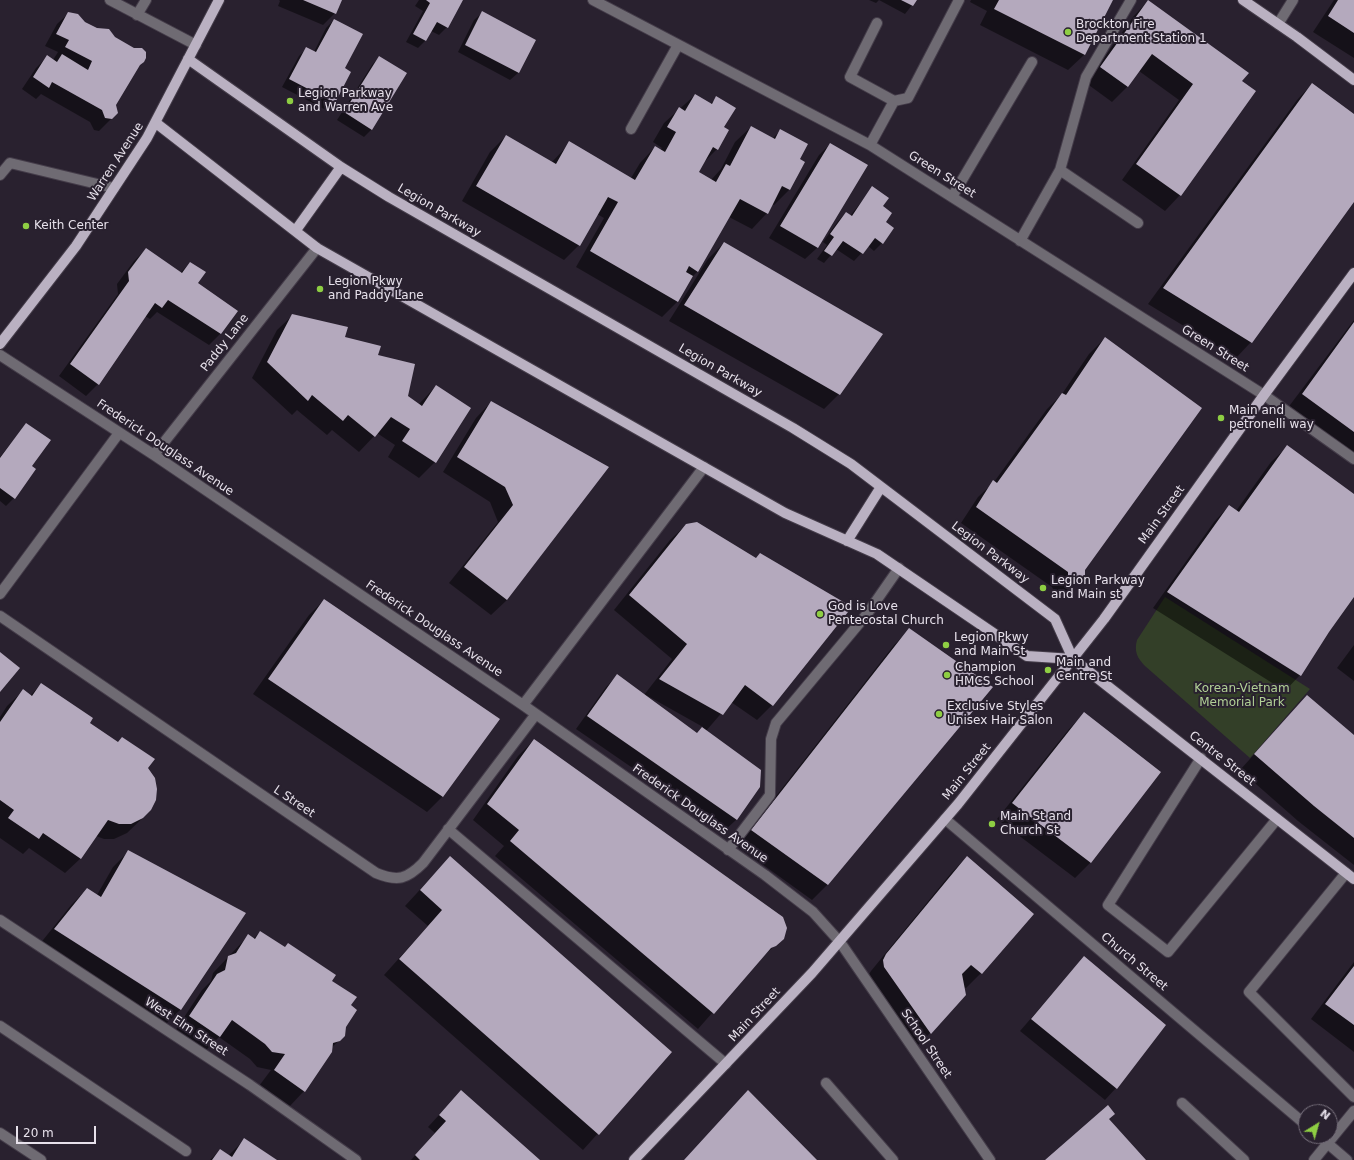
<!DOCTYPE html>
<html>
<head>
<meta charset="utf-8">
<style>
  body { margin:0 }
  #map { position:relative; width:1354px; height:1160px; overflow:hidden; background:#29212f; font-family:"DejaVu Sans",sans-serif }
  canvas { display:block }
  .north { position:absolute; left:1298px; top:1104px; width:40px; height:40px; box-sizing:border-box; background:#29212f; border:1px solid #756e7a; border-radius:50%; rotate:37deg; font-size:11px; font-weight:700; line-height:16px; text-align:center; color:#e7e1eb }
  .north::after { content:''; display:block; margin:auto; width:14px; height:18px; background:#8ece43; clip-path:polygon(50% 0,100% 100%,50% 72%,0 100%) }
  .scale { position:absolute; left:16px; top:1126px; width:80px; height:18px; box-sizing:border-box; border:2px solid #e7e1eb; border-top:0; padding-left:5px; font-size:12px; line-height:14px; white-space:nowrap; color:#e7e1eb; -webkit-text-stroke:3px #29212f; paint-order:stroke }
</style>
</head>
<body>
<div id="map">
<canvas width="1354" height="1160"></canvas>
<div class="north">N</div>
<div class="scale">20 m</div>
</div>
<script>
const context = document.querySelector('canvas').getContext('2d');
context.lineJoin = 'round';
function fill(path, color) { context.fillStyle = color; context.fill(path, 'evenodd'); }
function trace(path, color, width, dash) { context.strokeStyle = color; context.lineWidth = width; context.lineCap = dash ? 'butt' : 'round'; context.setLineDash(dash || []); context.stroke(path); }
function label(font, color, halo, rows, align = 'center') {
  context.font = font + ' "DejaVu Sans",sans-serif'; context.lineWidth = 4; context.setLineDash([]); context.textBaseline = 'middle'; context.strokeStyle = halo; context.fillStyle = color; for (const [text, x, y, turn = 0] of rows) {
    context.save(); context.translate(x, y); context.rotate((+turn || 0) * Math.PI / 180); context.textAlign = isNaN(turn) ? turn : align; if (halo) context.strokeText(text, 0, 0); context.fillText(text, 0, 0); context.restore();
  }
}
const green = new Path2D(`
  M1165,597l145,92 -60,69 -105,-92c-8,-8 -11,-15 -8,-26z`);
const shadow = new Path2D(`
  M279,0h61l-5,13 -12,12 -45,-19 2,-5z
  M419,0h43l-15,27 -8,8 -8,-4 -5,9 -8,8 -12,-6 17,-31 -8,-5z
  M869,0h47l-11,14 -26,-14 -3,3z
  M971,0h141l-28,55 -16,15 -88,-45 7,-14 -17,-9z
  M1334,0h20v58l-41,-26z
  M1148,1l93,81 -61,113 -15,16 -43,-31 57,-80 -40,-29 -11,15 -16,16 -26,-19 47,-66z
  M69,13l28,16 11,1 7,75 2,8 -18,18 -5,-1 -4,-8 -49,-28 -5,5 -14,-10 14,-21 12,-12 5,4 5,-8 -13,-6 12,-22z
  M482,13l53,27 -17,33 -8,7 -52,-28 16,-32z
  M334,20l10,48 -10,34 -8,8 -44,-23 17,-31 8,-8 7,4 12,-24z
  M379,57l-7,72 -8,8 -27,-17 35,-55z
  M1312,84l42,31v85l-103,142 -15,16 -88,-54 149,-204z
  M695,95l15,9 7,-6 6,30 -6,21 -13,13 -6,11 13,7 10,-11 14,-27 16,-15 22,11 8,-8 17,30 5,2 -14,28 -15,15 -2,-1 -5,9 -15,16 -23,-12 -31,54 -6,6 -15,25 -15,15 -86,-50 28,-49 -7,-4 -18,31 -15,15 -102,-59 28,-49 16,-16 45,27 19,-20 61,35 9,-15 15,-16 5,3 2,-2 -9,-6 11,-19z
  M830,144l36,21 -49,83 -12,11 -36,-21 50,-83z
  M873,187l8,19 3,17 -2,20 -8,8 -6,-5 -14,15 -18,-12 -12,14 -7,-4 10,-14 -4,-3 15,-21 8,-8 4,3z
  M724,243l115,151 -15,15 -155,-88 39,-62z
  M146,249l34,24 10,-10 6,21 25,49 -12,12 -52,-33 -7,7 -5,-3 -47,68 -12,12 -27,-20 59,-82 -1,-10 17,-23z
  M293,315l51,23 33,18 30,41 12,7 17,-18 34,23 -35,53 -16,16 -31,-21 7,-12 -18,-12 -18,19 -27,-22 -5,5 -30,-25 -5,5 -40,-37 25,-48z
  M1354,320v138l-67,-49z
  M1105,338l-21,231 -4,11 -16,16 -8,-1 -4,-8 -91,-64 17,-26 16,-15 53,-73 15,-15 27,-40z
  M491,402l116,66 -100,132 -16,15 -42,-32 49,-61 -8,-20 -47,-30 33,-54z
  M26,424l5,42 -17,32 -8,8 -6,-5v-44z
  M1287,447l67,48v100l-26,36 -28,44 -15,16 -132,-83 61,-86 15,-16 7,5 35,-49z
  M686,525l70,34 16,146 -15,15 -26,-18 -25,29 53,56 -23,33 -12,11 -148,-102 30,-42 11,-11 27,19 28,-36 -58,-49 56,-70zM646,695l57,32 -7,7z
  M324,600l175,119 -57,78 -15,15 -174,-118 56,-79z
  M909,630l83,57 -165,198 -15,15 -75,-54 157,-201z
  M1354,645v36l-17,-13z
  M41,684l106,84 4,42 -24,23 -13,6h-10l-8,-3 -15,22 -16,15 -36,-25 -6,6 -23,-16v-121l7,-11 16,-15 7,5z
  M1307,696l47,40v129l-56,-44 -58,-51z
  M1084,714l76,58 -70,91 -15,15 -78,-59 72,-90z
  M534,740l245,174 5,8 -1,16 -26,24 -59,67 -203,-173 9,-10 -31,-26 45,-64z
  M128,852l53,157 -16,16 -126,-80 33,-41 15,-15 10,6 16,-28z
  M450,857l221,195 -88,98 -199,-175 44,-49 -23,-20z
  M967,857l65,57 -51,59 -15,15 -3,-1 -33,46 -15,15 -47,-72 3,-5 81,-99z
  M260,932l24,16 4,-4 43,37 19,25 -6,30 -13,12 -27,43 -15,16 -30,-21 12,-16 -14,-3 -7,-8 -31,-22 -15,15 -29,-21 27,-41 9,-9 2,-8 35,-37 5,3z
  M1084,957l32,131 -11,12 -85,-69z
  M1354,962v90l-43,-33z
  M450,1103l88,57h-127l24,-27 -7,-6z
  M244,1140l31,20h-65l10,-10 8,6z`);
const building = new Path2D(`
  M303,0h39l-6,14z
  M426,0h37l-15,28 -11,-6 -11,19 -13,-7 17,-31z
  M901,0h16l-4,6z
  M999,0h114l-28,55 -91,-46z
  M1148,0l101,73 -7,8 14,10 -75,105 -45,-32 57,-80 -41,-30 -24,33 -28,-20z
  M1338,0h16v33l-26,-17z
  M482,11l54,29 -17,33 -54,-28z
  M68,12l10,2 7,8 12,6 12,1 6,8 19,11h8l4,4v6l-2,4 -4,3 -24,40 2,8 -6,6 -7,-1 -3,-8 -50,-28 -3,6 -16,-11 14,-22 10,7 5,-8 26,16 4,-9 -27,-14 4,-7 -13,-6z
  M334,19l29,15 -18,34 6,4 -16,31 -46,-24 17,-32 10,5z
  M379,56l28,17 -35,57 -28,-18z
  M1312,83l42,31v88l-102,141 -89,-55z
  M695,94l17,10 4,-8 20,12 -12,19 5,3 -11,20 -5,-3 -14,25 17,10 10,-18 4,2 21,-40 24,13 5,-10 28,15 -8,15 5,3 -15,28 -8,-4 -14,28 -28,-15 -42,73 -9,-6 -3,6 7,4 -15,26 -88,-51 28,-49 -10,-5 -28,49 -104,-60 30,-51 50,29 13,-23 66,39 20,-34 10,6 11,-20 -9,-5 12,-20 6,4z
  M830,143l38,22 -50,83 -38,-22z
  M872,186l17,12 -6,8 9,7 -6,9 8,6 -11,16 -8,-6 -12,16 -20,-13 -11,15 -8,-5 10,-14 -4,-3 16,-22 6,4z
  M724,242l159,92 -43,61 -156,-90z
  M146,248l36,25 8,-11 16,10 -8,11 40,28 -17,23 -53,-34 -6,8 -7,-5 -56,82 -29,-21 59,-83 -1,-9z
  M292,314l56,13 -3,10 36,9 -3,9 37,9 -7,32 14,10 14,-21 35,23 -35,55 -34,-22 8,-12 -19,-12 -16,20 -27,-22 -5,6 -31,-26 -4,6 -41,-39z
  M1354,322v110l-52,-38z
  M1105,337l97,71 -117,162v7l-4,4 -5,1 -8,-6v-4l-92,-65 17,-27 4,3 65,-90 4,2z
  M491,401l118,66 -102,133 -43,-33 49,-62 -8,-18 -48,-30z
  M26,423l25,17 -19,26 4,3 -21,30 -15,-11v-30z
  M1287,445l67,49v103l-25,35 -28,44 -134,-84 62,-87 10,7z
  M697,522l59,36 4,-5 92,54 -79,99 -28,-21 -22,30 -64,-36 28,-35 -58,-49 57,-71z
  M324,599l176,120 -57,78 -175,-118z
  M909,628l84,59 -165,198 -77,-55z
  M0,652l20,16 -20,24z
  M617,674l80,59 5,-6 59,43 -1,17 -23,33 -150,-104z
  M41,683l52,35 -3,5 28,19 4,-5 33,22 -7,9 7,10 2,11 -1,11 -5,10 -8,8 -12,6h-12l-11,-4 -27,39 -38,-26 -4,6 -31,-21 6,-8 -14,-10v-78l23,-33 9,7z
  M1307,695l47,40v103l-40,-32 -60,-52z
  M1084,712l77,60 -70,91 -79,-60z
  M534,739l249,178 4,11 -3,11 -8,7 -5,2 -57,66 -204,-173 9,-11 -32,-26z
  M128,850l118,63 -65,97 -127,-81 33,-41 14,9z
  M450,856l222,196 -73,83 -200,-176 43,-49 -22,-20z
  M967,856l67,58 -52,60 -11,-9 -9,9 4,21 -35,39 -47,-67 -1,-7 3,-6z
  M260,931l25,16 3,-4 48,32 -4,6 25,16 -6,8 6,5 -11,17 -1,9 -5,5 -7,2 -1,9 -27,40 -31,-22 11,-16 -13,-2 -7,-8 -33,-24 -12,17 -31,-21 28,-42 8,-4 3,-14 8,-3 12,-19 7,5z
  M1084,956l82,69 -49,64 -86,-70z
  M1354,966v59l-29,-21z
  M461,1090l79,70h-120l-5,-5 31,-34 -7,-6z
  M748,1090l69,70h-133z
  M1108,1105l7,9 -6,5 37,41h-101z
  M244,1138l33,22h-65l8,-11 12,8z`);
const minor = new Path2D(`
  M110,0l86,45
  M593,0l277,145 394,250 90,64
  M137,15l9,-15
  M877,23l-27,54 44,24
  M1278,24l15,-24
  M631,129l47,-84
  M870,145l24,-44 14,-3 51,-98
  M1060,170l26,-93 45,-77
  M0,175l10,-12 104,25
  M952,197l80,-135
  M1020,241l40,-71 78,53
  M0,355l154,100 369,250 242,170 48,37 27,30 150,218
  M154,455l163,-207
  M0,594l119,-161
  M0,616l376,257c22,9 31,6 47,-10l113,-149
  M523,705l181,-238
  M1201,758l-93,147 60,47 109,-133
  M945,819l361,306
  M448,829l278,235
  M728,850l42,-55 1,-56 5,-16 91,-109 32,-46
  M1346,873l-97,119 105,105
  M0,920l250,165 106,75
  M0,1026l186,125
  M826,1083l67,77
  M1182,1103l62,57
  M0,1133l41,27
  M1319,1136l28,24
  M1314,1160l40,-49`);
const major = new Path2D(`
  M1243,0l54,37 57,43
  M188,59l153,108 48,30 404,231 58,36 204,155 18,40 281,220
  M156,123l161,125 468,265 92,41 150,102 46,3
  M296,230l45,-63
  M0,344l76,-98 71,-108 72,-138
  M847,541l34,-54
  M634,1160l178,-187 146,-169 146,-185 160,-224 90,-122`);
const markers = [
  [1068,32,4,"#8ece43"],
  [290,101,4,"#8ece43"],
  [26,226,4,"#8ece43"],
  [320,289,4,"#8ece43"],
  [1221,418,4,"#8ece43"],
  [1043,588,4,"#8ece43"],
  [820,614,4,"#8ece43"],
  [946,645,4,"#8ece43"],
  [1048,670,4,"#8ece43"],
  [947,675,4,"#8ece43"],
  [939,714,4,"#8ece43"],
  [992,824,4,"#8ece43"]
];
const poiNames = [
  ["Brockton Fire",1076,25],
  ["Department Station 1",1076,39],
  ["Legion Parkway",298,94],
  ["and Warren Ave",298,108],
  ["Keith Center",34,226],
  ["Legion Pkwy",328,282],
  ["and Paddy Lane",328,296],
  ["Main and",1229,411],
  ["petronelli way",1229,425],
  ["Legion Parkway",1051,581],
  ["and Main st",1051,595],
  ["God is Love",828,607],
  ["Pentecostal Church",828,621],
  ["Legion Pkwy",954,638],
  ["and Main St",954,652],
  ["Main and",1056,663],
  ["Centre St",1056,677],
  ["Champion",955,668],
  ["HMCS School",955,682],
  ["Exclusive Styles",947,707],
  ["Unisex Hair Salon",947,721],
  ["Main St and",1000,817],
  ["Church St",1000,831]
];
const streetNames = [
  ["Warren Avenue",116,162,-57],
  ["Green Street",942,175,32],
  ["Legion Parkway",439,211,30],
  ["Paddy Lane",225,343,-52],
  ["Green Street",1215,349,32],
  ["Legion Parkway",720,371,30],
  ["Frederick Douglass Avenue",165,448,34],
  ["Main Street",1162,515,-54],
  ["Legion Parkway",990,553,37],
  ["Frederick Douglass Avenue",434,629,34],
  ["Centre Street",1222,759,38],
  ["Main Street",967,772,-51],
  ["L Street",294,802,34],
  ["Frederick Douglass Avenue",700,814,35],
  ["Church Street",1134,962,40],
  ["Main Street",755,1015,-47],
  ["West Elm Street",186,1027,33],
  ["School Street",926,1044,56]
];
const parkNames = [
  ["Korean-Vietnam",1242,689],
  ["Memorial Park",1242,703]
];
fill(green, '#333f28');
fill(shadow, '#0007');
fill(building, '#b4a9bd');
trace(minor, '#443c49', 12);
trace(major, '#443c49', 12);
trace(minor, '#6f6b73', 10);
trace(major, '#bab1c2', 10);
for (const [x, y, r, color] of markers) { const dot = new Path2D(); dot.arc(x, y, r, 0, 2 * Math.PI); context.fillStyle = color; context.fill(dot); trace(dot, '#29212f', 1.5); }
label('12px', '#e7e1eb', '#29212f', poiNames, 'left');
label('12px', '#e7e1eb', '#29212f', streetNames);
label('12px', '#b1d096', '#29212f', parkNames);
</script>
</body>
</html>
